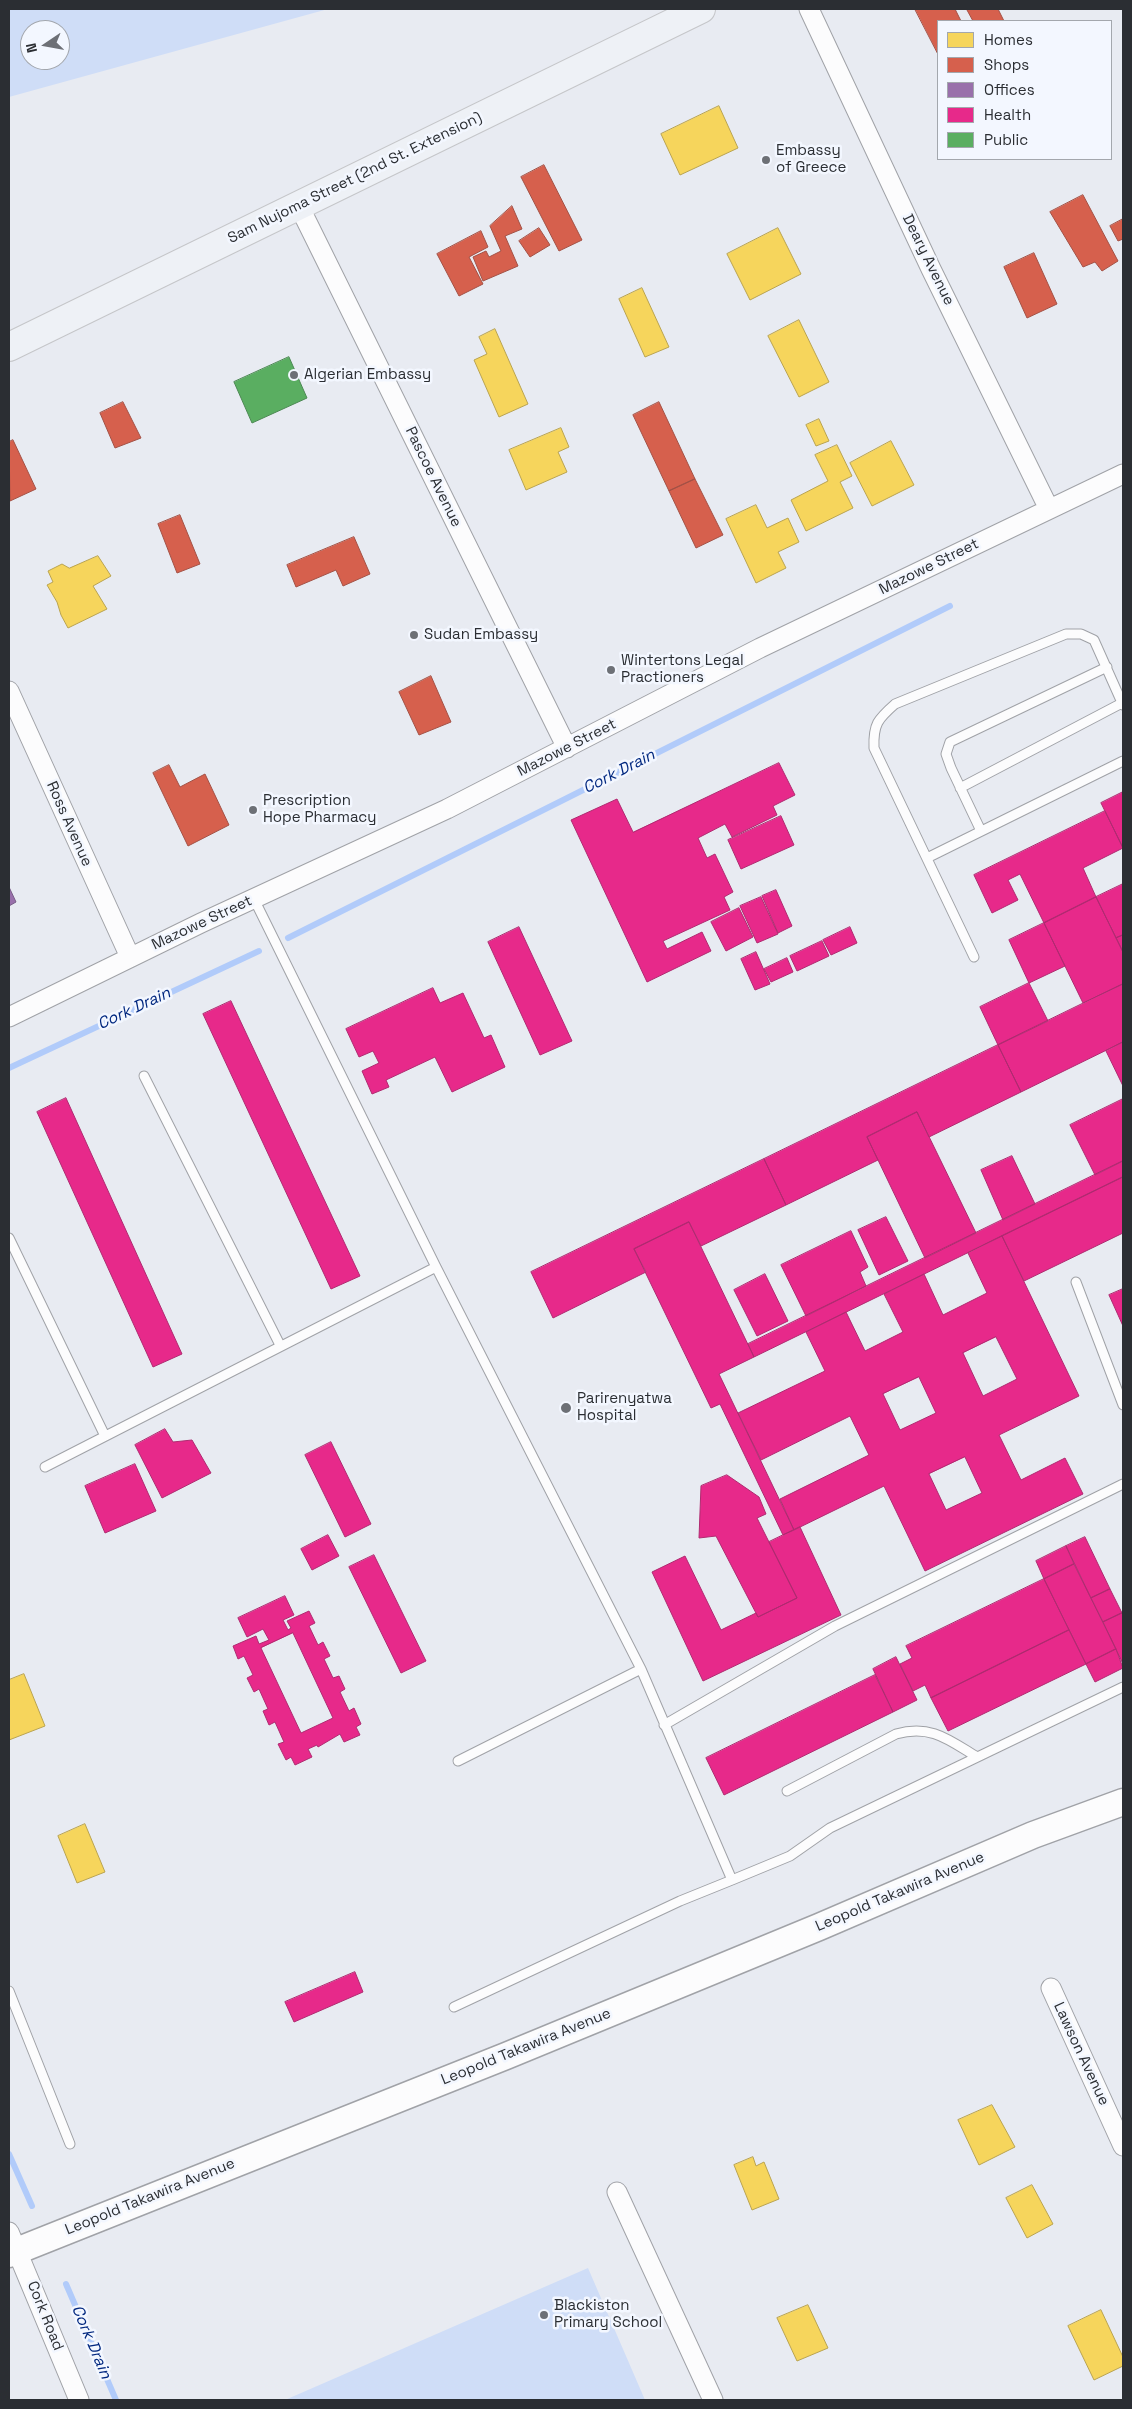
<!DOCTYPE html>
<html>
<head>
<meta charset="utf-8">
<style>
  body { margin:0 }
  #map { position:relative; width:1132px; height:2409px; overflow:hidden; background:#e8ebf2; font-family:"Space Grotesk",sans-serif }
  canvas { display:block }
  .frame { position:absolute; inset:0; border:10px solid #2b2e33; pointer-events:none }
  .legend { position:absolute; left:937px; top:20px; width:175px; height:140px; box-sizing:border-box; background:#f3f7ff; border:1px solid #a3a7ad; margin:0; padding:6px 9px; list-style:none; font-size:15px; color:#2b2e33 }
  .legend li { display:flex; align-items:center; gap:10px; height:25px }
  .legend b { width:25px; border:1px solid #a3a7ad }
  .north { position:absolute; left:20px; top:20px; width:50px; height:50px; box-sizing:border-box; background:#f3f7ff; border:1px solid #a3a7ad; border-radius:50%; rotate:258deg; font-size:14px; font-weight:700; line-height:20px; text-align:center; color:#2b2e33 }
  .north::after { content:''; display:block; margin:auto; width:18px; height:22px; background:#6d7076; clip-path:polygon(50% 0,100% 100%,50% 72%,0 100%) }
</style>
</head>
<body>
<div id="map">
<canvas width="1132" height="2409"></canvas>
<div class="frame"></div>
<ul class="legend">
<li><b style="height:14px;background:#f6d55c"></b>Homes</li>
<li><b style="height:14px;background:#d6604d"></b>Shops</li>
<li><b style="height:14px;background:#9970ab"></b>Offices</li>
<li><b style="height:14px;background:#e7298a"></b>Health</li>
<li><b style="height:14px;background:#5aae61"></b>Public</li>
</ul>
<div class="north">N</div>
</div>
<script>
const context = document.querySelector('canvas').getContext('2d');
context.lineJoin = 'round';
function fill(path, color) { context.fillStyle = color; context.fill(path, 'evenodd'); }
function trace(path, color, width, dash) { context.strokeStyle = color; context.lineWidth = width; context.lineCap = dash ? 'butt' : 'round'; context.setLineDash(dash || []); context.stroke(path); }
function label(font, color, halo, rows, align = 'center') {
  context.font = font + ' "Space Grotesk",sans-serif'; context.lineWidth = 5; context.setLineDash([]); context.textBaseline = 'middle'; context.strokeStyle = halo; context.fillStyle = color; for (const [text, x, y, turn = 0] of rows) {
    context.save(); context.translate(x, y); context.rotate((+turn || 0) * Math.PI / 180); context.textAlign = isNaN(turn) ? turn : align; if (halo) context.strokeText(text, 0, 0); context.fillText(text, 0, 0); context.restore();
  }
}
const green = new Path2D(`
  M9,9h319l-319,88zM30,30h30v30h-30z
  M588,2268l57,132h-360z`);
const homes = new Path2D(`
  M719,106l19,42 -58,27 -19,-41z
  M778,228l23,46 -51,26 -23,-46z
  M642,288l27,59 -24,10 -26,-58z
  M799,320l30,62 -30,15 -31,-61z
  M495,329l33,75 -29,13 -25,-57 13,-6 -8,-17z
  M819,419l10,22 -13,5 -10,-21z
  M561,428l8,19 -11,5 9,20 -41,18 -17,-40z
  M891,441l23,44 -42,21 -22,-43z
  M837,445l15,31 -12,6 13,26 -47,23 -15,-31 37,-19 -13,-26z
  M756,505l11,23 21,-10 11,24 -21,10 8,16 -30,15 -30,-64z
  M98,556l13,20 -18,10 14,23 -39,19 -7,-13 -4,-13 -10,-17 6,-3 -5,-11 14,-7 7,4z
  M24,1674l21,52 -36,14v-60z
  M85,1824l20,48 -28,11 -19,-47z
  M992,2105l23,42 -36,18 -21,-45z
  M753,2157l3,9 8,-4 15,37 -27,11 -18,-45z
  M1032,2185l21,39 -26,14 -21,-40z
  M808,2305l20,43 -31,13 -20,-43z
  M1101,2310l22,47v9l-29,14 -26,-54z`);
const shops = new Path2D(`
  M915,9h40l6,12h-23v33z
  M970,9h28l6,12h-31l-6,-11z
  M544,165l38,75 -23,11 -38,-74z
  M1083,195l35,66 -16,10 -7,-9 -12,5 -33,-55z
  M512,206l10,23 -17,7 13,30 -35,15 -10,-24 13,-6 3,6 12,-6 -11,-25z
  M1123,219v20l-5,2 -8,-15z
  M539,228l11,17 -20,12 -11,-16z
  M481,231l7,16 -19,10 14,27 -24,12 -22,-42z
  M1034,253l23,51 -30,14 -23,-51z
  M123,402l18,36 -26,10 -15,-35z
  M659,402l36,77 -26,12 -36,-76z
  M13,440l23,49 -26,12 -1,-59z
  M695,479l28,56 -27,13 -27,-57z
  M180,515l20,49 -23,9 -19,-49z
  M354,537l16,37 -27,12 -7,-16 -40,17 -9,-22z
  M431,676l20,46 -32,13 -20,-43z
  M169,765l11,22 25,-13 24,51 -41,21 -35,-73z`);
const offices = new Path2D(`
  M9,887l7,15 -7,4z`);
const health = new Path2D(`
  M779,763l16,32 -22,11 4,9 -45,22 -7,-13 -27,14 9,20 8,-4 18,38 -9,5 6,13 -67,31 4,8 35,-17 9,19 -64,31 -76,-162 46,-21 16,33z
  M1123,792v56l-22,-45z
  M1105,811l18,37 -40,20 13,29 -52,26 -24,-49 -12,6 10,20 -26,13 -18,-38z
  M781,816l13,29 -53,24 -13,-29z
  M1123,884v51l-7,3 -20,-41z
  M776,890l16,36 -14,7 -16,-37z
  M761,897l17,37 -21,9 -17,-37z
  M1096,897l27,55v32l-40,19 -39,-80z
  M739,908l14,29 -27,14 -15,-29z
  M1044,923l21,43 -36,17 -20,-43z
  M519,927l53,114 -32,14 -52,-113z
  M850,927l7,16 -26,12 -8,-15z
  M1123,935v17l-7,-14z
  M822,941l7,15 -32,15 -7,-15z
  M756,952l14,32 -15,6 -14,-31z
  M787,958l6,14 -22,10 -7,-13z
  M1029,983l19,38 -50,24 -18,-38z
  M1123,984v58l-102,50 -23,-47z
  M433,988l7,15 23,-10 21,45 7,-3 14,32 -53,25 -17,-35 -49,23 3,7 -17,7 -10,-23 17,-8 -6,-12 -14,6 -13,-28z
  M231,1001l129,275 -29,13 -128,-275z
  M1123,1042v44l-17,-35z
  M998,1045l23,47 -92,45 -12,-25 -50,25 11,23 -92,45 -22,-46z
  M66,1098l116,256 -29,13 -116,-255z
  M1123,1099v62l-28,14 -25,-50z
  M917,1112l59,121 -51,25 -58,-121z
  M1012,1156l23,48 -32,16 -22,-50z
  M764,1159l22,46 -85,41 -12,-24 -55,27 12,23 -93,46 -22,-46z
  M1123,1161v16l-369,180 -6,-13z
  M1123,1177v56l-99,48 -22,-45z
  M886,1217l22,44 -29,14 -21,-45z
  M689,1222l65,135 -35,17 75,156 -11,5 -63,-131 -9,4 -77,-159z
  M851,1231l17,36 -8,5 6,14 -60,30 -25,-51z
  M1002,1236l77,160 -80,39 22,45 44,-22 18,36 -158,77 -41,-85 -90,44 -14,-31 89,-44 -19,-39 -89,44 -23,-47 87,-42 -19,-39 40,-20 19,39 38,-19 -19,-38 40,-20 19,41 44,-22 -19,-40zM996,1337l21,42 -34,17 -20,-43zM919,1377l17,36 -36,17 -17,-36zM965,1457l17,36 -36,17 -17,-36z
  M765,1274l23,47 -31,15 -23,-46z
  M1123,1289v37l-14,-31z
  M165,1429l8,13 19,-2 19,33 -49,25 -27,-53z
  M331,1442l40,82 -26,13 -40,-82z
  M135,1464l21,47 -51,22 -20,-47z
  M727,1475l32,22 7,17 -9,4 40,80 -39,19 -42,-81 -17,2 2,-52z
  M800,1527l41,88 -138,66 -51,-109 33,-16 36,74 35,-17 2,4 39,-19 -28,-56z
  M328,1535l11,21 -27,14 -11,-21z
  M1085,1537l25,52 -19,9 -25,-52z
  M1066,1546l8,18 -30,15 -8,-18z
  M374,1555l52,106 -25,12 -52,-106z
  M1074,1564l42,85 -30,15 -42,-85z
  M1044,1579l25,51 -138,68 -6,-13 -12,6 -13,-27 12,-6 -6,-12z
  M1110,1589l12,24 -19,9 -12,-24z
  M285,1596l9,19 -11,5 5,10 3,-2 -4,-7 22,-10 6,12 -6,3 9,19 5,-3 7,14 -6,3 9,19 6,-2 6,13 -5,3 9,19 5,-3 7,16 -5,3 4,8 -16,7 -4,-8 -22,13 -1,-2 -9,4 4,8 -17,8 -4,-8 -5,3 -8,-16 6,-2 -9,-20 -6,3 -6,-14 5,-2 -9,-20 -5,3 -7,-14 6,-3 -9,-19 -6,3 -5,-13 23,-10 3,8 10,-4 -6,-11 -16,8 -9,-19zM293,1633l40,85 -32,15 -40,-85z
  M1122,1613l1,2v49l-20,-42z
  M1069,1630l17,34 -138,67 -17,-33z
  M1116,1649l7,19 -28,14 -9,-18z
  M896,1657l21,43 -24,12 -20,-43z
  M875,1675l18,37 -169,83 -18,-37z
  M355,1972l8,20 -69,30 -9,-20z`);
const public = new Path2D(`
  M289,357l18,41 -55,25 -18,-41z`);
const stream = new Path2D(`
  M288,938l662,-332
  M9,1068l250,-117
  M9,2154l23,52
  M66,2284l50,116`);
const service = new Path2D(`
  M960,788l162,-85
  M981,831l-30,-63 -5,-14 4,-12 157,-75
  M927,858l196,-97
  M254,899l182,368 205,402 91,211 58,-24 40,-28 293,-141
  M974,957l-100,-209c-1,-24 4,-29 21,-44l171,-70h15l13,6 29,65
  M144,1076l136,269
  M9,1238l96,198
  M1076,1282l47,123
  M45,1467l391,-200
  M664,1725l171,-99 288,-142
  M458,1761l183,-92
  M787,1791l109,-57c35,-10 53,6 81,23
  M9,1991l61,153
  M454,2007l226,-106 52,-21`);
const minor = new Path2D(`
  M809,9l122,260 118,240
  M299,206l268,542
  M9,691l121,266
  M9,1017l192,-94 246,-114 313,-161 363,-174
  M1051,1988l72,158
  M617,2192l96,208
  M9,2232l70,168`);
const secondary = new Path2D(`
  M9,2254l497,-198 313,-129 214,-92 90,-33`);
const trunk = new Path2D(`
  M9,347l692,-338`);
const markers = [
  [766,160,5,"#6d7076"],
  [294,375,5,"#6d7076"],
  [414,635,5,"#6d7076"],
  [611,670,5,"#6d7076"],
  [253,810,5,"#6d7076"],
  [566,1408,6,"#6d7076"],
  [544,2315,5,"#6d7076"]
];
const poiNames = [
  ["Embassy",776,151],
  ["of Greece",776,168],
  ["Algerian Embassy",304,375],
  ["Sudan Embassy",424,635],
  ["Wintertons Legal",621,661],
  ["Practioners",621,678],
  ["Prescription",263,801],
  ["Hope Pharmacy",263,818],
  ["Parirenyatwa",577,1399],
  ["Hospital",577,1416],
  ["Blackiston",554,2306],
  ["Primary School",554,2323]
];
const streetNames = [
  ["Sam Nujoma Street (2nd St. Extension)",355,178,-26],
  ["Deary Avenue",928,260,64],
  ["Pascoe Avenue",433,477,64],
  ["Mazowe Street",929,567,-26],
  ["Mazowe Street",567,748,-27],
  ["Ross Avenue",69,824,66],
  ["Mazowe Street",202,923,-25],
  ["Leopold Takawira Avenue",900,1892,-23],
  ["Leopold Takawira Avenue",526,2047,-22],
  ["Lawson Avenue",1081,2054,65],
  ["Leopold Takawira Avenue",150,2197,-22],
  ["Cork Road",45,2316,68]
];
const waterNames = [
  ["Cork Drain",619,772,-27],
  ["Cork Drain",134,1009,-25],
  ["Cork Drain",91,2342,67]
];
fill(green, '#cfddf7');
fill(homes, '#f6d55c');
trace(homes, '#b9a350', 1);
fill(shops, '#d6604d');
trace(shops, '#a35145', 1);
fill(offices, '#9970ab');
trace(offices, '#785c87', 1);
fill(health, '#e7298a');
trace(health, '#af2a70', 1);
fill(public, '#5aae61');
trace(public, '#4c8853', 1);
trace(stream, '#b1cbfa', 6);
trace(service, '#a0a2a7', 11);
trace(minor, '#a0a2a7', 21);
trace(secondary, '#a0a2a7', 29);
trace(trunk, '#c5c6c9', 30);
trace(service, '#fcfcfd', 9);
trace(minor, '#fcfcfd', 19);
trace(secondary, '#fcfcfd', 26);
trace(trunk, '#eef1f6', 28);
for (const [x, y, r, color] of markers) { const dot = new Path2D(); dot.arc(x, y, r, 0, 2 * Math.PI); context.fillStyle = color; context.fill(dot); trace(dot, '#f3f7ff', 2); }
label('15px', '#2b2e33', '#f3f7ff', poiNames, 'left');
label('15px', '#2b2e33', '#f3f7ff', streetNames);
label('italic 16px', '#00277f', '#f3f7ff', waterNames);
</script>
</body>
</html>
